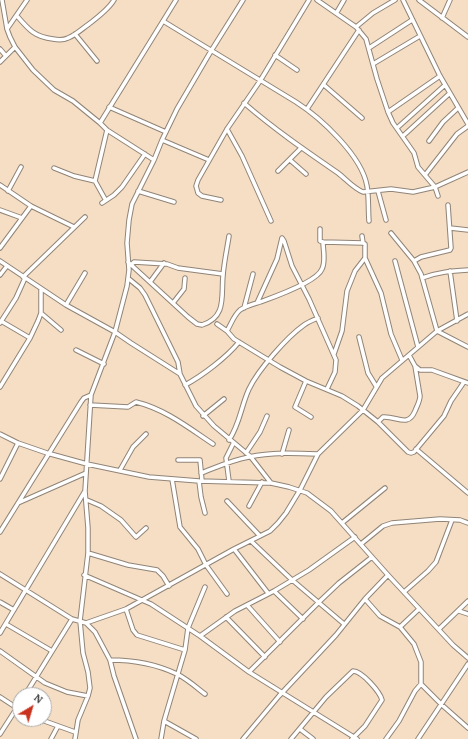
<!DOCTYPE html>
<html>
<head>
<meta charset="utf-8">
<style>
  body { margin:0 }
  #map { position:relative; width:468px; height:739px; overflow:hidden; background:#f5dec4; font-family:"Gentium Book Plus",serif }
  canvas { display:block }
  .north { position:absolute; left:12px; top:687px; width:40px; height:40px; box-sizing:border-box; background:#fff; border:1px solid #aaa; border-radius:50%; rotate:38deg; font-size:11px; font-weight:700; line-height:16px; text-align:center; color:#2b2b2b }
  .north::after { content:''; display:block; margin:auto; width:14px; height:18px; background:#c8321e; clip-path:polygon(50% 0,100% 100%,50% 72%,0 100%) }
</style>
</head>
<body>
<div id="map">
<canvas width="468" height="739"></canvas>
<div class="north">N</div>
</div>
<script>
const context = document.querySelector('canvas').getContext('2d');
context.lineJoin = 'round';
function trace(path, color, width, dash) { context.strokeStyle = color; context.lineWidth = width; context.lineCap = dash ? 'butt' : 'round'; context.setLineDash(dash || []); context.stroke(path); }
const street = new Path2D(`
  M2,0l5,29 3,8 5,10 18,23 21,20 19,11 27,22 7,7 47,30
  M317,0l39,27 10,12 11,40 11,33 5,11 21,30 4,14 17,20 3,9
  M403,0l37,76 28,48
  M419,0l49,37
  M337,12l7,-12
  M17,16c12,14 18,21 36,23 5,1 11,1 15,-1 8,-3 15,-10 21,-14 9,-7 20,-15 25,-24
  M442,18l8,-18
  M163,21l133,81c25,16 66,54 71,84 2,12 1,23 2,35
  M356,27l17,-14 22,-13
  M7,29l20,-29
  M75,34l22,27
  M369,48l43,-28
  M0,49l6,7
  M275,55l22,15
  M0,62l15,-15
  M373,64l47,-28
  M324,85l38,33
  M244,103c30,26 62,48 94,70 8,6 15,15 25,19l28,-3 22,3 22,-5 33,-15
  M109,107l57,25
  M307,109l52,-79
  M388,112l52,-36
  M100,123l76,-123
  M397,128l48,-43
  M227,129l15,27 29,65
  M403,136l47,-43
  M162,140l47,20
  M429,141l14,-19 15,-14
  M290,160l16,14
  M54,168l20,8 21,5
  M278,171l23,-23
  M425,175l32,-41 11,-8
  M0,185l31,21 43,21
  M8,191l13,-24
  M138,191l36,11
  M378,191l8,29
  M105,199l-10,-18 12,-51
  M221,200l-19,-4 -4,-3 -2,-7 2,-6 29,-51 33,-48 49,-81
  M102,203l12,-8 8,-8 23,-33
  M0,210l22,8
  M450,228l18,2
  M320,229v12l3,1
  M391,233l23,28 7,13 16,57 31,16
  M362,236l1,7 2,1v14l16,35 10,41 11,26
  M0,248l31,-42
  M0,261l66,44 49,27 16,11 49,31
  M395,261l23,86
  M414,261l7,-4 29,-7 1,-2 -3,-43
  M128,262l60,55 9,7 5,1c25,-8 19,-29 21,-49 1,-14 4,-27 6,-40
  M131,265l3,-3 33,2 11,4 45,6
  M450,271l7,50
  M0,275l7,-9
  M23,277l62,-60
  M422,278c16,-6 30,-7 46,-8
  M129,279l11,9 5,7 33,67 2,12 16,32 18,20 36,30 21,27
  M150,282l14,-19
  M173,303l11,-14 1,-11
  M257,303l20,-44 5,-21 2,3 8,25 17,33 27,61 -1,12 -8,17
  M66,305l19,-32
  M244,308l9,-34
  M41,313l20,17
  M1,321l29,17
  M0,323l16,-25 9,-20
  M217,324l10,7 7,8 46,28 26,14 36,15 16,10 20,16 30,30 3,1 3,-1 30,-36 7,-15 13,-19
  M227,331c4,-7 7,-16 13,-21 6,-4 14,-6 20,-8 14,-5 57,-20 62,-33 4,-8 1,-19 1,-27l40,1
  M359,337l9,36 8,13
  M76,350l28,14
  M334,354l8,-23 5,-40 8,-20 10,-13
  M415,366l5,4h12l36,13
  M306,381l-11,26 16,10
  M185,385c17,-9 42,-28 54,-43
  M0,387l30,-49 8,-17 3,-8v-24
  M90,405l38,2 8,-5c29,7 53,26 77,42
  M203,416l21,-17
  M378,422l5,-5c14,-1 25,11 32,-6 2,-5 5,-10 5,-15l-5,-30 -6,-11
  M0,434l18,9 29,10 40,11 62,13 50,4 72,2 18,4 18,6 24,18 57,64 65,70 15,13
  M229,440c11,-16 12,-34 20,-51 9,-19 38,-52 55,-64 4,-3 9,-5 14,-7
  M416,449l52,44
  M246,453l14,-21 7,-16
  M282,454l7,-24
  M178,460h22l2,21
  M120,470l13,-23 13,-13
  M201,473c16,-6 31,-13 48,-16 22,-5 46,-4 69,-3
  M0,479l18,-36
  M172,479l8,48 18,22 8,16 21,29
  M199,481l2,16 4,16
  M229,481l-3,-23 7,-14
  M87,500l14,6 20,14 15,17 10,-9
  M227,501l33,35
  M18,503l68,-30
  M249,506l13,-24
  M342,523l43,-35
  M0,532l81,-130 3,-4 7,-3 24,-63 12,-46 2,-16 -2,-27 2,-23 3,-16 22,-44 8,-20 15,-31 34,-58 32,-51
  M251,541l40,38 53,45
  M361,544l22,-18 9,-3 48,-4 20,1 8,3
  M234,549l34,44
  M88,553l40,12 29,5 6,6 6,10
  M0,574l72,45 14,4 9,9 15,28 4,16 22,63
  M84,575l67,29 49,32 49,36 108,67
  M274,591l29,28
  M404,592l24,-21 8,-9 16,-42
  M365,599l15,17 20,11 14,17 7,18v22l21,21 26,23
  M0,602l14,8
  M247,605l33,37
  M126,609l7,21 4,5 48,15
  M459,611l9,3
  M226,617l39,40
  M86,623l40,-14 108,-60 36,-18 8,-8 8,-10 14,-23 18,-36 45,-44 19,-32 55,-47 31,-17
  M6,624l46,27
  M400,627l19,-18
  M439,629l29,-28
  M0,633l85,-142
  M200,636l35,-25 39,-20 35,-21 46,-33
  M0,651l45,32 22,9 21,4
  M110,660c22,0 46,4 67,14 10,5 19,13 28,20
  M249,672l70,-70 20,-19 33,-26
  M25,695l47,-76
  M0,697l20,13
  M39,719l36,13
  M164,721l32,18
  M300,729l13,10
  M0,734l20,-31
  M51,739l7,-13
  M75,739l3,-19 10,-24 2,-8 -2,-16 -5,-19 -3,-32 8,-68v-25l-3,-37 6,-96
  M161,739l3,-18 21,-71 3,-22 17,-41
  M243,739l36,-43 57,-61 29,-36 23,-24
  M291,739l35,-42 27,-26c9,0 27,21 29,29l-17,26 -13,13
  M386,739l13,-18 16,-30 6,-7
  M418,739l50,-75`);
trace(street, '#908478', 5.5);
trace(street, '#fff', 3.5);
</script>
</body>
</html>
